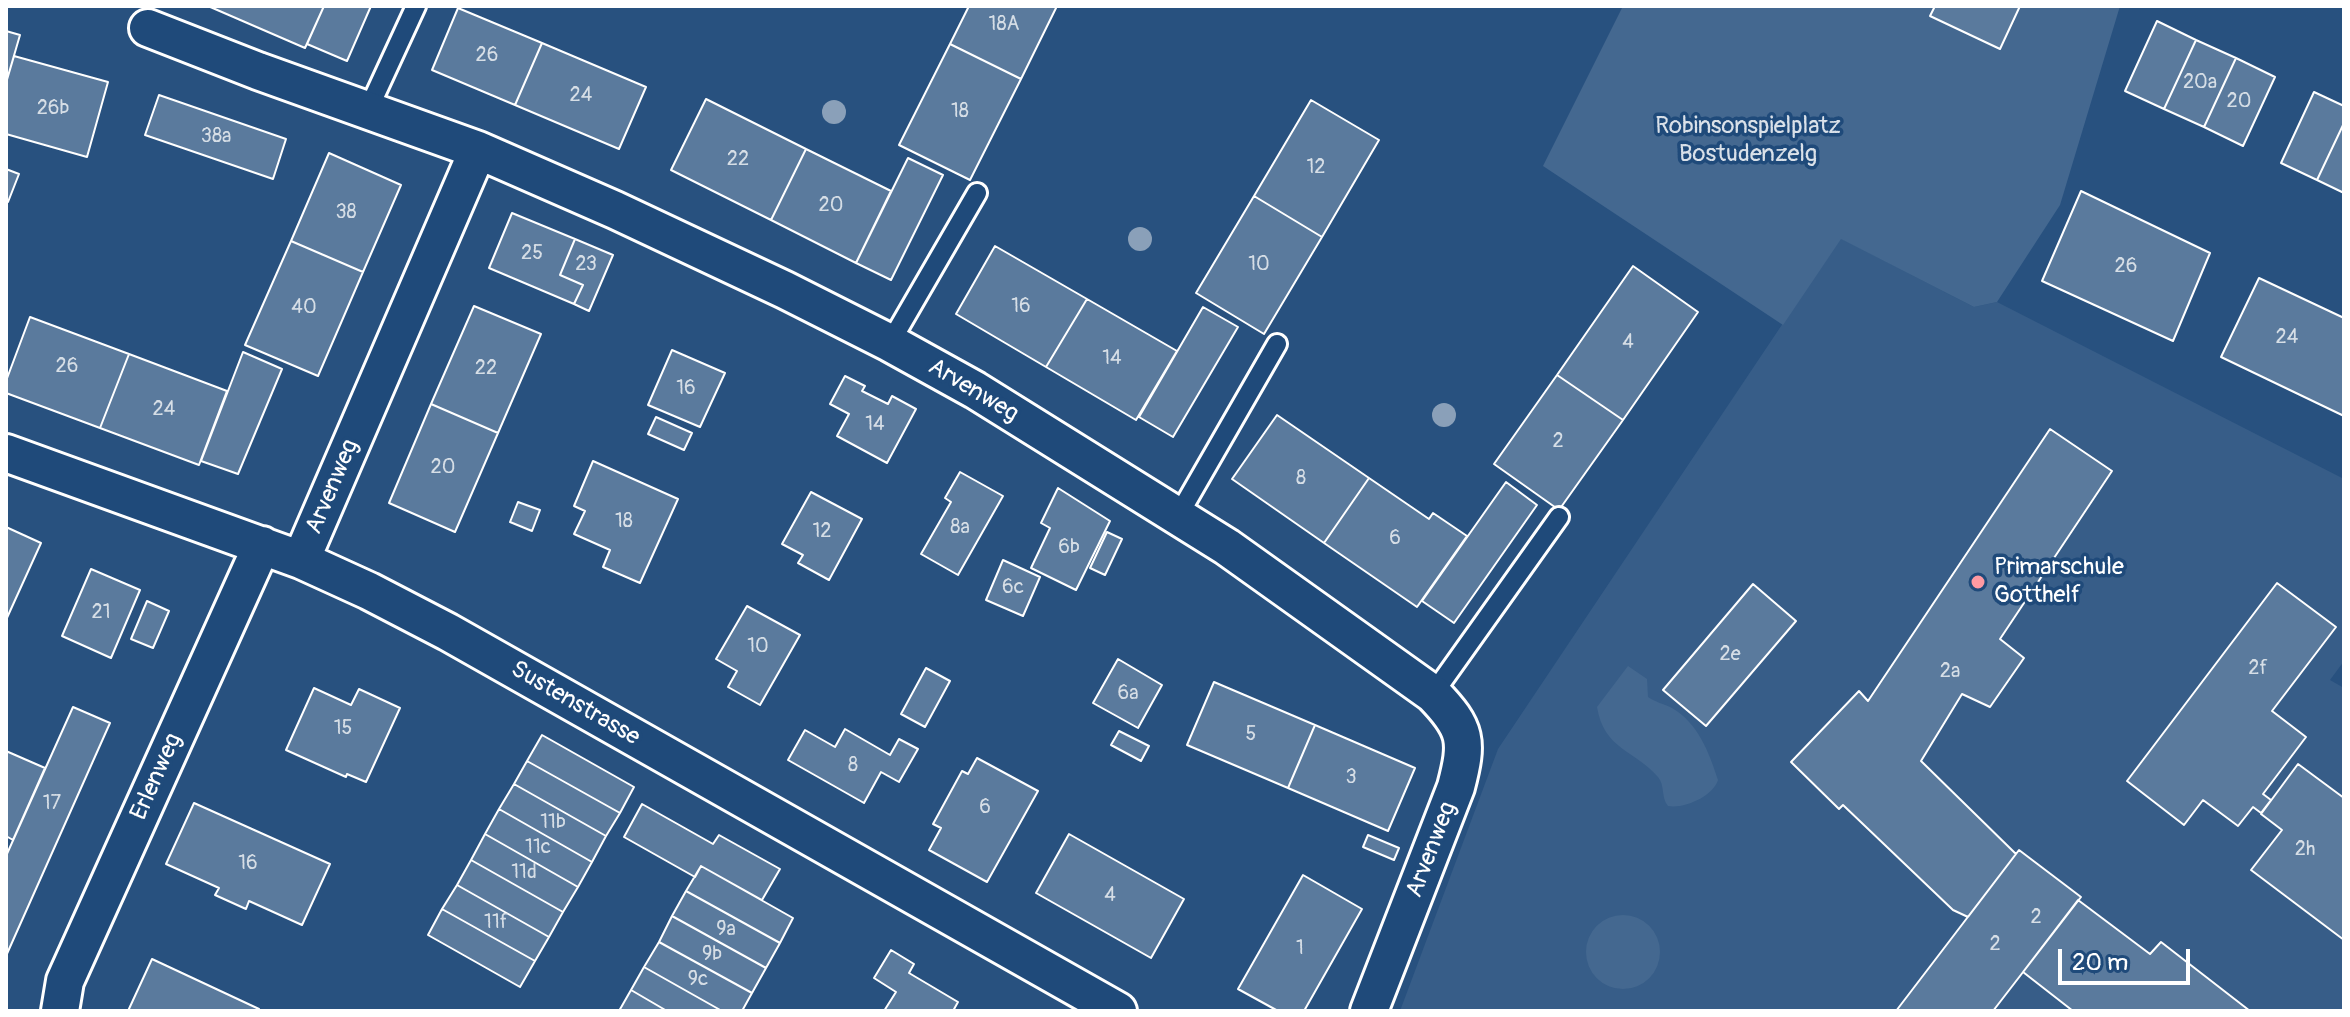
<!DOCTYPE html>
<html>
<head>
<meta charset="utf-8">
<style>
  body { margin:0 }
  #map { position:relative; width:2350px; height:1017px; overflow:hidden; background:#28517f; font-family:Pangolin,sans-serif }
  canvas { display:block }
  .frame { position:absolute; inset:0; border:8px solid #fff; pointer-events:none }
  .scale { position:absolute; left:2058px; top:949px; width:132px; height:36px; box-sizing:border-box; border:4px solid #fff; border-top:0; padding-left:10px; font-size:24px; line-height:28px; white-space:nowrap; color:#fff; -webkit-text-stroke:6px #1f4a7a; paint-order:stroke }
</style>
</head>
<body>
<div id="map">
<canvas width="2350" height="1017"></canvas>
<div class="frame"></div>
<div class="scale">20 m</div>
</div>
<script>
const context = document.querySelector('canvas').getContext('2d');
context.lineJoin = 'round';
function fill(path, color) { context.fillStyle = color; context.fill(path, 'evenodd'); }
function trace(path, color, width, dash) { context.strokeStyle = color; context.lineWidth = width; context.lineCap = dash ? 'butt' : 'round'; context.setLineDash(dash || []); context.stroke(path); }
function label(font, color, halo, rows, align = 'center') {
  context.font = font + ' Pangolin,sans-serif'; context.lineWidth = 7; context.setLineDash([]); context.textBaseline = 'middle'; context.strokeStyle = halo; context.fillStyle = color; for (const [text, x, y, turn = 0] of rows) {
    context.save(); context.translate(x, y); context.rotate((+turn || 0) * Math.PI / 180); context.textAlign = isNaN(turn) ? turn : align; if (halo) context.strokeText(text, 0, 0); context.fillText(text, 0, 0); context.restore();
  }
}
const built = new Path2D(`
  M1840,238l134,69 23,-5 347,177v182l-14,19 14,8v323h-944l98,-262z`);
const green = new Path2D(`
  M1623,6h497l-60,199 -63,97 -23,5 -133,-68 -58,86 -240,-159z
  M1628,666l19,13 1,18c7,5 16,7 24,11 26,15 37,44 46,72 -5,16 -33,29 -50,26 -7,-8 -3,-21 -10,-29 -23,-27 -54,-27 -61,-70z
  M1586 952a37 37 0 1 1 74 0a37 37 0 1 1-74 0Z`);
const building = new Path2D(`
  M208,6h116l-19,42z
  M324,6h47l-24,55 -40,-17z
  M969,6h88l-36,73 -71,-35z
  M1935,6h85l-20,43 -70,-33z
  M458,8l84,35 -27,62 -83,-35z
  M2157,21l39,19 -32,69 -39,-18z
  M6,31l14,4 -14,48z
  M2196,40l40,18 -32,69 -40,-18z
  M542,43l104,44 -27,62 -104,-44z
  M950,44l71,35 -51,101 -71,-35z
  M14,56l94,26 -21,75 -81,-23v-51z
  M2236,58l39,19 -32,69 -39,-19z
  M2314,92l30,14v17l-27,57 -36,-17z
  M159,95l127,44 -13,40 -128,-44z
  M706,99l100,50 -35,71 -100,-50z
  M1311,100l68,40 -57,97 -68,-41z
  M2344,123v70l-27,-13z
  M806,149l85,42 -35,72 -85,-43z
  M329,153l72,32 -38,87 -72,-31z
  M908,158l35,17 -52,105 -35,-17z
  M6,169l13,5 -11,28 -2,-1z
  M2081,191l129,62 -37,88 -131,-60z
  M1254,196l68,41 -58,97 -68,-41z
  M512,213l63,26 -15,36 23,10 -9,19 -85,-36z
  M575,239l38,16 -24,56 -15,-7 9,-19 -23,-10z
  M291,241l72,31 -45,104 -73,-31z
  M995,246l92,53 -41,68 -90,-53z
  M1633,266l65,46 -75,108 -66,-45z
  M2259,278l85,40v98l-123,-59z
  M1087,299l90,52 -41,69 -90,-53z
  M474,306l67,28 -43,99 -67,-29z
  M1203,307l35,20 -65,110 -34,-20z
  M30,317l99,37 -29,74 -94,-35v-12z
  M672,350l53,23 -25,54 -52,-22z
  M243,352l39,17 -44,105 -37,-13z
  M129,354l98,37 -28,74 -99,-37z
  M1557,375l66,45 -64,90 -65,-46z
  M845,376l20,10 -3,5 26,13 4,-8 24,13 -29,54 -50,-27 12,-22 -19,-10z
  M431,404l67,29 -43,99 -66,-29z
  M1277,415l92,63 -45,65 -92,-64z
  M656,417l36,16 -8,17 -36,-16z
  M2050,429l62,42 -112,168 24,19 -34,49 -28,-13 -41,67 95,93 -48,63 -15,-7 -110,-105 -4,4 -48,-47 68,-71 9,10z
  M593,461l85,38 -38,84 -37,-16 7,-17 -36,-16 11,-23 -11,-5z
  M960,472l43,24 -45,79 -37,-21 30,-52 -6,-4z
  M1369,478l60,41 4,-6 34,23 -50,71 -93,-64z
  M1506,482l31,23 -83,118 -32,-22z
  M1058,488l52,33 -34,69 -45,-22 19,-40 -9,-5z
  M811,492l51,27 -33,61 -31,-17 5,-8 -21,-11z
  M518,502l22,8 -8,21 -22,-9z
  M6,527l35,16 -35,77z
  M1107,532l15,7 -17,36 -15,-7z
  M1003,560l37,17 -17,39 -37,-16z
  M91,569l49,21 -29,68 -49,-22z
  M2277,583l59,44 -64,84 34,26 -43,57 8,6 -10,13 -8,-6 -15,19 -35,-26 -19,25 -57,-44z
  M1753,584l43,37 -90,105 -43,-36z
  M147,601l22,10 -16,37 -22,-9z
  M747,606l53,29 -40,70 -32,-18 9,-16 -21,-12z
  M1118,659l44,26 -24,43 -45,-25z
  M926,668l24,13 -25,46 -24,-13z
  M1214,682l101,43 -27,63 -101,-43z
  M314,688l37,17 8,-16 41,19 -34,74 -19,-8 -1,3 -60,-27z
  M73,707l37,16 -104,233v-100z
  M1315,725l100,43 -27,63 -100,-43z
  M845,729l45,26 9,-16 19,10 -19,33 -18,-10 -17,31 -76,-43 17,-30 30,17z
  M1119,731l30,15 -8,15 -30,-16z
  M542,735l92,52 -14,26 -93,-52z
  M6,751l39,17 -32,72 -7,-4z
  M977,758l61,33 -51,91 -58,-32 12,-22 -8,-4 29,-53 6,3z
  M527,761l93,52 -14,23 -92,-52z
  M2298,764l46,34v142l-93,-70 31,-40 -21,-16z
  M514,784l92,52 -14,26 -93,-53z
  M194,803l136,61 -28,61 -53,-24 -3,8 -31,-14 4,-7 -53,-24z
  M642,804l71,40 6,-9 61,34 -18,31 -61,-34 -6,11 -71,-40z
  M499,809l93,53 -14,25 -93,-53z
  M485,834l93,53 -15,25 -92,-52z
  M1069,834l115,65 -33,59 -115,-65z
  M1368,835l31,13 -5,12 -31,-13z
  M2019,850l62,47 -88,114h-97z
  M471,860l92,52 -14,25 -92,-52z
  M701,866l92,52 -13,25 -94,-52z
  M1303,875l59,34 -58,102h-26l-40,-22z
  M457,885l92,52 -14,24 -93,-52z
  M686,891l94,52 -14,25 -94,-52z
  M2078,900l72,54 11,-12 89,69h-177l-50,-39z
  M442,909l93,52 -15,26 -92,-52z
  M672,916l94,52 -14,25 -93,-51z
  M659,942l93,51 -10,18h-20l-78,-44z
  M891,950l23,14 -5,9 49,29 -5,9h-69l12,-19 -22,-14z
  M152,959l107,50 -1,2h-130z
  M644,967l78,44h-55l-36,-21z
  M631,990l36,21h-48z`);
const service = new Path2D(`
  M368,110l48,-104
  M890,343l87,-150
  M1178,516l99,-172
  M1433,694l126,-177`);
const minor = new Path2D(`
  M148,28l110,43 220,79 137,60 170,80 105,53 85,47 252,157 206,147c34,35 35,47 23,93l-87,224
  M6,453l295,107 68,31 79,41 670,379
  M301,560l177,-410
  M60,1011l5,-30 197,-436`);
const trees = [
  [834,112],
  [1140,239],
  [1444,415]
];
const markers = [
  [1978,582,8,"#ff9aa2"]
];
const numberNames = [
  ["18A",1004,25],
  ["26",487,56],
  ["20a",2200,83],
  ["24",581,96],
  ["20",2239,102],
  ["26b",53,109],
  ["18",960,112],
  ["38a",216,137],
  ["22",738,160],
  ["12",1316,168],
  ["20",831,206],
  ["38",346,213],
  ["25",532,254],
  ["23",586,265],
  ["10",1259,265],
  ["26",2126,267],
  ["16",1021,307],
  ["40",304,308],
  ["24",2287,338],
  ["4",1628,343],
  ["14",1112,359],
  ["26",67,367],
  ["22",486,369],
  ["16",686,389],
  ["24",164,410],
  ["14",875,425],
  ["2",1558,442],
  ["20",443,468],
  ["8",1301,479],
  ["18",624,522],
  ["8a",960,528],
  ["12",822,532],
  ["6",1395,539],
  ["6b",1069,548],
  ["6c",1013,588],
  ["21",101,613],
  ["10",758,647],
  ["2e",1730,655],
  ["2f",2258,669],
  ["2a",1950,672],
  ["6a",1128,694],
  ["15",343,729],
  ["5",1251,735],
  ["8",853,766],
  ["3",1351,778],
  ["17",52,804],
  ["6",985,808],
  ["11b",553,823],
  ["11c",538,848],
  ["2h",2305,850],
  ["16",248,864],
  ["11d",524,873],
  ["4",1110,896],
  ["2",2036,918],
  ["11f",496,923],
  ["9a",726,930],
  ["2",1995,945],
  ["1",1300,949],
  ["9b",712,955],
  ["9c",698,980]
];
const parkNames = [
  ["Robinsonspielplatz",1748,127],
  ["Bostudenzelg",1748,155]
];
const streetNames = [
  ["Arvenweg",973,391,31],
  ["Arvenweg",333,487,-67],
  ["Sustenstrasse",575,704,30],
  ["Erlenweg",157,777,-66],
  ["Arvenweg",1432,850,-69]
];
const poiNames = [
  ["Primarschule",1994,568],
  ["Gotthelf",1994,596]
];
fill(built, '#375d88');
fill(green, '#446890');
fill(building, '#5a7a9d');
trace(building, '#fff', 2);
trace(service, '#fff', 24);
trace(minor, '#fff', 42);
trace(service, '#1f4a7a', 18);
trace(minor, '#1f4a7a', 36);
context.fillStyle = '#8aa0b9';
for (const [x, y] of trees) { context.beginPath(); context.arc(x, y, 12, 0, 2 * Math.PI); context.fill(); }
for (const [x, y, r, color] of markers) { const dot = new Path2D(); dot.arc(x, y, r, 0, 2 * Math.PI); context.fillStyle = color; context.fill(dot); trace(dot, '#1f4a7a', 3); }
label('20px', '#d6dee6', null, numberNames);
label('24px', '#dae1e9', '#1f4a7a', parkNames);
label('24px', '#fff', '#1f4a7a', streetNames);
label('24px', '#fff', '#1f4a7a', poiNames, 'left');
</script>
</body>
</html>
